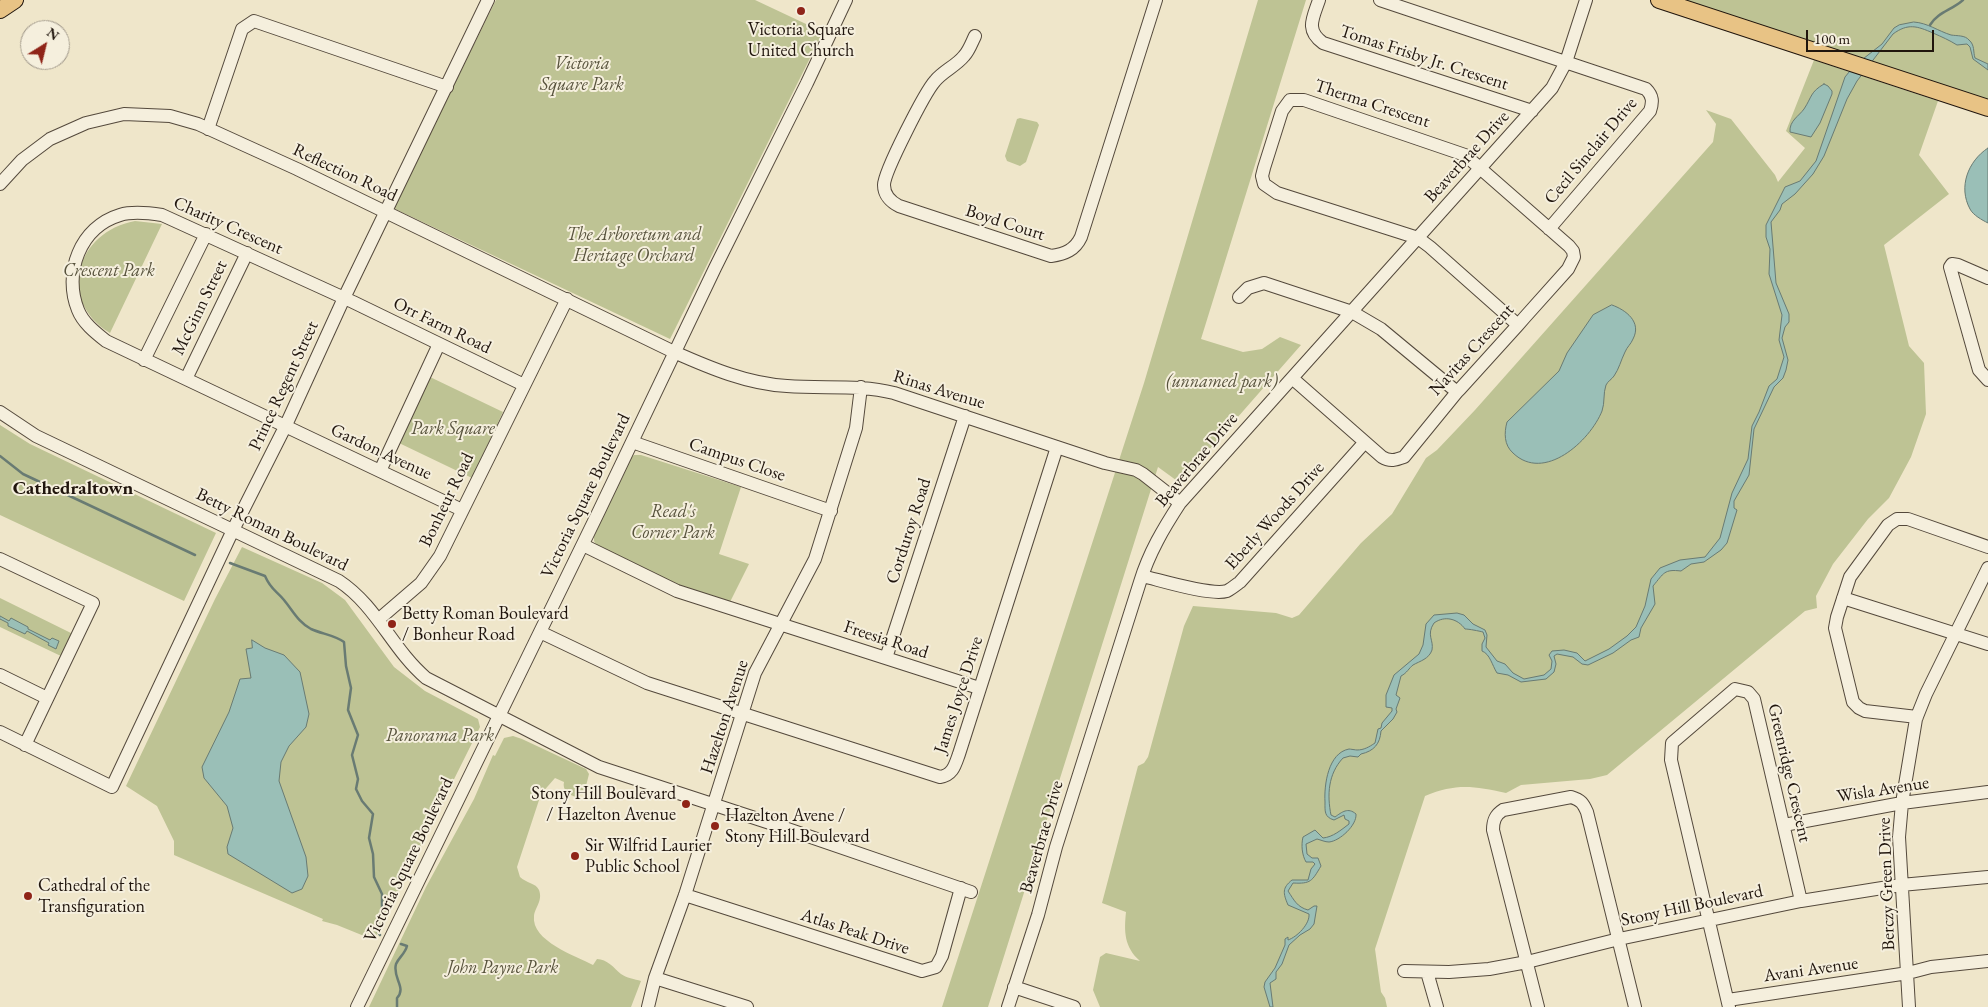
<!DOCTYPE html>
<html>
<head>
<meta charset="utf-8">
<style>
  body { margin:0 }
  #map { position:relative; width:1988px; height:1007px; overflow:hidden; background:#efe6ca; font-family:"EB Garamond",serif }
  canvas { display:block }
  .north { position:absolute; left:20px; top:20px; width:50px; height:50px; box-sizing:border-box; background:#f5efdd; border:1px solid #a0988a; border-radius:50%; rotate:36deg; font-size:14px; font-weight:700; line-height:20px; text-align:center; color:#20150d }
  .north::after { content:''; display:block; margin:auto; width:18px; height:22px; background:#8f2418; clip-path:polygon(50% 0,100% 100%,50% 72%,0 100%) }
  .scale { position:absolute; left:1806px; top:30px; width:128px; height:22px; box-sizing:border-box; border:2px solid #20150d; border-top:0; padding-left:6px; font-size:15px; line-height:18px; white-space:nowrap; color:#20150d; -webkit-text-stroke:4px #f5efdd; paint-order:stroke }
</style>
</head>
<body>
<div id="map">
<canvas width="1988" height="1007"></canvas>
<div class="north">N</div>
<div class="scale">100 m</div>
</div>
<script>
const context = document.querySelector('canvas').getContext('2d');
context.lineJoin = 'round';
function fill(path, color) { context.fillStyle = color; context.fill(path, 'evenodd'); }
function trace(path, color, width, dash) { context.strokeStyle = color; context.lineWidth = width; context.lineCap = dash ? 'butt' : 'round'; context.setLineDash(dash || []); context.stroke(path); }
function label(font, color, halo, rows, align = 'center') {
  context.font = font + ' "EB Garamond",serif'; context.lineWidth = 4; context.setLineDash([]); context.textBaseline = 'middle'; context.strokeStyle = halo; context.fillStyle = color; for (const [text, x, y, turn = 0] of rows) {
    context.save(); context.translate(x, y); context.rotate((+turn || 0) * Math.PI / 180); context.textAlign = isNaN(turn) ? turn : align; if (halo) context.strokeText(text, 0, 0); context.fillText(text, 0, 0); context.restore();
  }
}
const green = new Path2D(`
  M496,0h259l68,32 -153,307 -277,-131z
  M1258,0h48l-105,339 42,13 19,-3 18,-12 21,8 -121,138 -22,-16 -170,540h-46l202,-624z
  M1678,0h310v102z
  M1814,60l124,41 -19,54 30,39 -65,51 25,101 15,17 2,51 -15,43 -22,41 -21,21 -35,45 -17,32 1,12 -12,3 -198,164 -17,4 -69,6 -15,8c-32,-7 -50,-10 -81,3l-50,153 6,43 4,6 2,9h-287l-7,-17 7,-33 6,-4 34,8c-16,-14 -16,-30 -14,-49l-24,-9 36,-137 6,-3 4,-6 36,-131 9,-20 83,7 16,5 7,-3 62,-72 31,-29 34,-56 11,-8 38,-40 238,-268 3,-18 -10,-14 25,9 44,56 3,7 27,-34 -19,-17z
  M1020,118l17,4 2,3 -13,37 -6,4 -13,-5 -2,-5 12,-37z
  M135,221l27,3 -52,109c-54,-33 -34,-101 25,-112z
  M430,377l73,35 -31,66 -73,-35z
  M0,425l30,19 186,89 -32,68 -184,-86z
  M634,455h7l100,32 -22,67 30,10 -19,38 -54,-18 -79,-38 -3,-5v-5l36,-77z
  M242,547l80,36 23,17 49,67 31,24 53,28 2,8 -106,213 -37,-15 -15,-4 1,-2 -149,-64v-14l-17,-35 -31,-20 89,-187z
  M0,598l73,36 -10,23 -63,-30z
  M513,736l9,3 64,30 3,5 -5,20 -8,3c-7,-2 -14,-7 -12,-15l-9,-4 -14,16 -24,73 3,10c6,6 16,6 19,13 4,11 -4,17 -5,26 -3,25 42,40 59,49l4,-6c10,0 17,9 24,15 5,4 14,5 20,7l-10,26h-262l57,-120 48,-88 19,-44 2,1 9,-18z`);
const water = new Path2D(`
  M1914,22c14,1 24,9 37,13 6,1 14,0 18,5 6,5 4,12 6,18l13,6v6l-15,-11 -3,-12 -3,-3 -10,1c-8,-5 -15,-8 -24,-12 -16,-7 -25,-10 -40,1l-36,47 -10,18 -23,57 -11,18 -18,20 -13,10 -2,6 -9,12 5,61 13,31v8l-4,5 -3,11 6,22 -2,10 -3,8 -9,9 -20,42 -5,46 -15,26v7l3,2 -10,33 -6,7 -17,12 -13,2 -10,7c-17,-2 -17,2 -28,15l2,18 -14,24 -2,9 -8,3 -18,13 -25,12 -6,-1 -9,-7 -16,-3 -3,2 2,8 -2,8 -8,7 -25,3 -13,-7 -11,-2c-5,-8 -7,-19 -15,-22v-7l3,-6 -2,-6c-4,-1 -14,-3 -18,-3 -7,-10 -20,-14 -31,-6 -8,12 0,17 -2,27 -3,9 -12,11 -19,15 -4,3 -6,8 -12,11l-5,19 4,3 -4,11 1,3 -4,7 -12,12c-1,13 -7,20 -20,23l-3,3 -8,-1 -7,2c-15,16 -16,37 -12,57l4,2c7,-5 13,-10 21,-3 1,11 -16,27 -27,28 -4,0 -8,-2 -12,-3l-11,5 1,10 5,4h6l3,8c-9,15 -10,18 -28,17l-5,8c6,9 9,16 20,19l6,-4h3l-3,18 -4,5 -10,6 -11,10 -7,19 -6,8v7l-6,4 3,24h-3l-6,-20 1,-5 10,-14 10,-23v-6l3,-2v3c9,-3 22,-16 21,-26l-21,-9c-5,-12 -6,-17 4,-25h16l3,-11 4,-5 -2,-2h-7c-4,-7 -5,-17 -3,-25l12,-7 8,8c10,-1 18,-8 26,-14v-3l-4,-2 -1,-4 -10,5c-10,-3 -9,-9 -9,-18 -1,-17 3,-49 24,-53 1,0 7,1 8,1 7,0 12,-3 18,-7l3,-14 3,-1 1,-5 10,-12v-3l-6,-1v-12l8,-20 25,-21 4,-9 3,-21 8,-9 23,-2 7,2 9,9 12,6 2,5 -1,12 11,14 8,3 8,9 11,6 20,-4 7,-6 1,-8 -3,-6 3,-4 12,-1 13,3 8,8 24,-12 18,-13 9,-9 9,-21 6,-27 9,-11 20,-8 25,-3 15,-19 12,-45 16,-34 4,-33 7,-14 10,-26 8,-7 7,-22 -5,-17 3,-25 -13,-41 1,-25 -4,-12v-12l19,-38 15,-6 16,-20 29,-84 9,-11 28,-22 12,-16 5,-3z
  M1824,84l4,2 4,5v3l-12,29 -9,14 -21,-5c-1,-11 9,-16 14,-23 8,-12 6,-17 20,-25z
  M1988,148v75c-6,-3 -15,-8 -18,-14 -12,-22 -2,-48 18,-61z
  M1612,305c14,5 30,17 21,34 -2,5 -6,8 -8,13 -4,8 -6,17 -11,24 -2,3 -6,5 -8,9 -3,8 -1,18 -4,26 -12,30 -58,72 -89,42 -9,-8 -9,-20 -6,-31l52,-51 8,-18 26,-38z
  M0,616l9,5 2,-3 17,9v2l22,11 2,-2 7,3 -3,8 -8,-4 1,-2 -22,-12 -2,3 -17,-8v-3l-8,-4z
  M252,640l13,8 19,7 16,17 9,42 -3,13 -17,19 -8,16 -2,19 27,76 2,19 -6,13 -10,4 -64,-39 -1,-7 6,-19 -6,-22 -23,-28 -2,-11 27,-55 11,-33 11,-1 -5,-29 6,-1z`);
const stream = new Path2D(`
  M1930,25c8,-13 22,-15 33,-25
  M0,456l23,18 172,81
  M230,563l35,13c6,14 11,14 19,24 9,11 14,22 27,29 11,5 23,6 33,13l2,24 5,22 -3,22 10,25 -6,20 6,24 -2,10 6,12 11,13 -4,24 4,16 1,23 8,17v16l-6,19 4,6
  M397,1007v-9c10,-11 -5,-20 -1,-34 3,-7 9,-10 11,-18l-6,-2`);
const minor = new Path2D(`
  M1319,0c-6,18 -14,30 4,43l209,68
  M1380,0l266,89c7,7 7,13 4,22l-101,118
  M975,36c-3,6 -6,15 -11,20 -8,10 -21,15 -29,25 -10,11 -51,91 -51,104 0,10 7,17 15,21l152,50c14,-2 24,-6 30,-19l75,-237
  M208,129l34,-100 12,-8 193,66
  M0,184l22,-24 28,-21 36,-16 38,-9 46,2 28,8 99,45 377,183c36,16 74,32 113,34 36,3 72,-2 107,7l211,70 31,7 7,4 37,29
  M1988,278l-30,-13 -6,-1 -2,3 29,103 9,10
  M1239,297l9,-9 16,-5 88,29 29,17 76,63
  M144,360l62,-126
  M1292,378l90,79c8,5 14,3 22,0l53,-65 3,-3 58,-64 7,-8 43,-48 6,-12 -1,-6 -4,-5 -104,-91 -161,-55h-14l-8,11 -18,57 -2,8 2,8 13,9 141,45 12,9 88,78
  M186,379l61,-126
  M0,412l36,24 303,145c38,25 53,68 87,97l173,89 171,56 201,69
  M632,442l199,69
  M380,471l59,-127
  M462,510l-356,-169c-10,-8 -23,-18 -28,-31 -15,-37 2,-83 42,-95 13,-4 29,-2 42,0l191,87 171,83
  M583,545l94,46 302,97
  M0,559l93,44 -68,142
  M1142,576c18,4 68,20 85,15 4,-2 9,-6 13,-9l125,-140
  M1843,598l145,46
  M378,620l43,-37 19,-27 127,-257
  M540,632l107,51 293,94c13,-2 15,-12 19,-23l98,-307
  M886,658l79,-242
  M0,675l47,23
  M1917,717l-52,-6 -6,-3 -6,-6 -18,-74 2,-11 13,-40 38,-52 9,-6h11l80,28
  M0,732l112,55 121,-257 53,-105 58,-127 144,-298
  M1784,825l118,-22 86,-11
  M685,895l237,76 14,-4 6,-11 19,-68
  M1404,971l45,1 40,-3 38,-7 92,-23 182,-38 100,-16 87,-8
  M1427,972l10,35
  M655,978l92,29
  M1014,987l60,20
  M1728,1000l180,-27 23,-6 57,-6
  M357,1007l242,-496 116,-243 92,-185 39,-83
  M648,1007l7,-29 30,-83 70,-222 60,-114 41,-131 5,-41
  M1008,1007l30,-92 18,-68 84,-265c9,-29 23,-53 40,-79l372,-415 14,-26 20,-62
  M1538,1007l-45,-177c0,-9 2,-15 10,-20l68,-13c10,3 12,6 16,15l48,195
  M1729,1007l-58,-247 1,-17 63,-54 13,3 6,7 47,202
  M1909,1007l-10,-170 3,-34 14,-84 10,-25 62,-126`);
const major = new Path2D(`
  M1659,0l329,108
  M0,10l15,-10`);
const markers = [
  [801,11,5,"#8f2418"],
  [392,624,5,"#8f2418"],
  [686,804,5,"#8f2418"],
  [715,826,5,"#8f2418"],
  [575,856,5,"#8f2418"],
  [28,896,5,"#8f2418"]
];
const poiNames = [
  ["Victoria Square",801,30,"center"],
  ["United Church",801,51,"center"],
  ["Betty Roman Boulevard",402,614],
  ["/ Bonheur Road",402,635],
  ["Stony Hill Boulevard",676,794,"right"],
  ["/ Hazelton Avenue",676,815,"right"],
  ["Hazelton Avene /",725,816],
  ["Stony Hill Boulevard",725,837],
  ["Sir Wilfrid Laurier",585,846],
  ["Public School",585,867],
  ["Cathedral of the",38,886],
  ["Transfiguration",38,907]
];
const streetNames = [
  ["Tomas Frisby Jr. Crescent",1424,58,18],
  ["Therma Crescent",1372,104,18],
  ["Cecil Sinclair Drive",1591,151,-50],
  ["Beaverbrae Drive",1467,157,-48],
  ["Reflection Road",345,173,25],
  ["Boyd Court",1005,223,18],
  ["Charity Crescent",228,226,24],
  ["McGinn Street",200,308,-64],
  ["Orr Farm Road",442,326,26],
  ["Navitas Crescent",1472,350,-48],
  ["Prince Regent Street",284,386,-65],
  ["Rinas Avenue",939,390,17],
  ["Gardon Avenue",381,452,25],
  ["Campus Close",737,460,19],
  ["Beaverbrae Drive",1197,460,-50],
  ["Victoria Square Boulevard",586,496,-64],
  ["Bonheur Road",447,500,-64],
  ["Eberly Woods Drive",1275,516,-48],
  ["Betty Roman Boulevard",272,530,26],
  ["Corduroy Road",909,531,-72],
  ["Freesia Road",886,640,18],
  ["James Joyce Drive",959,695,-72],
  ["Hazelton Avenue",725,717,-72],
  ["Greenridge Crescent",1789,773,77],
  ["Wisla Avenue",1883,790,-9],
  ["Beaverbrae Drive",1042,837,-74],
  ["Victoria Square Boulevard",409,860,-64],
  ["Berczy Green Drive",1887,884,-92],
  ["Stony Hill Boulevard",1692,906,-12],
  ["Atlas Peak Drive",855,932,18],
  ["Avani Avenue",1811,970,-8]
];
const parkNames = [
  ["Victoria",582,64],
  ["Square Park",582,85],
  ["The Arboretum and",634,235],
  ["Heritage Orchard",634,256],
  ["Crescent Park",109,271],
  ["(unnamed park)",1222,382],
  ["Park Square",453,429],
  ["Read's",673,512],
  ["Corner Park",673,533],
  ["Panorama Park",440,736],
  ["John Payne Park",503,968]
];
const neighbourhoodNames = [
  ["Cathedraltown",73,489]
];
fill(green, '#bec394');
fill(water, '#9abfb7');
trace(water, '#697b73', 1);
trace(stream, '#697b73', 2.5);
trace(minor, '#54493c', 14);
trace(major, '#20150d', 18);
trace(minor, '#f5efdd', 12);
trace(major, '#e8c385', 16);
for (const [x, y, r, color] of markers) { const dot = new Path2D(); dot.arc(x, y, r, 0, 2 * Math.PI); context.fillStyle = color; context.fill(dot); trace(dot, '#f5efdd', 2); }
label('18px', '#20150d', '#f5efdd', poiNames, 'left');
label('18px', '#20150d', '#f5efdd', streetNames);
label('italic 18px', '#57523c', '#f5efdd', parkNames);
label('bold 19px', '#20150d', '#f5efdd', neighbourhoodNames);
</script>
</body>
</html>
